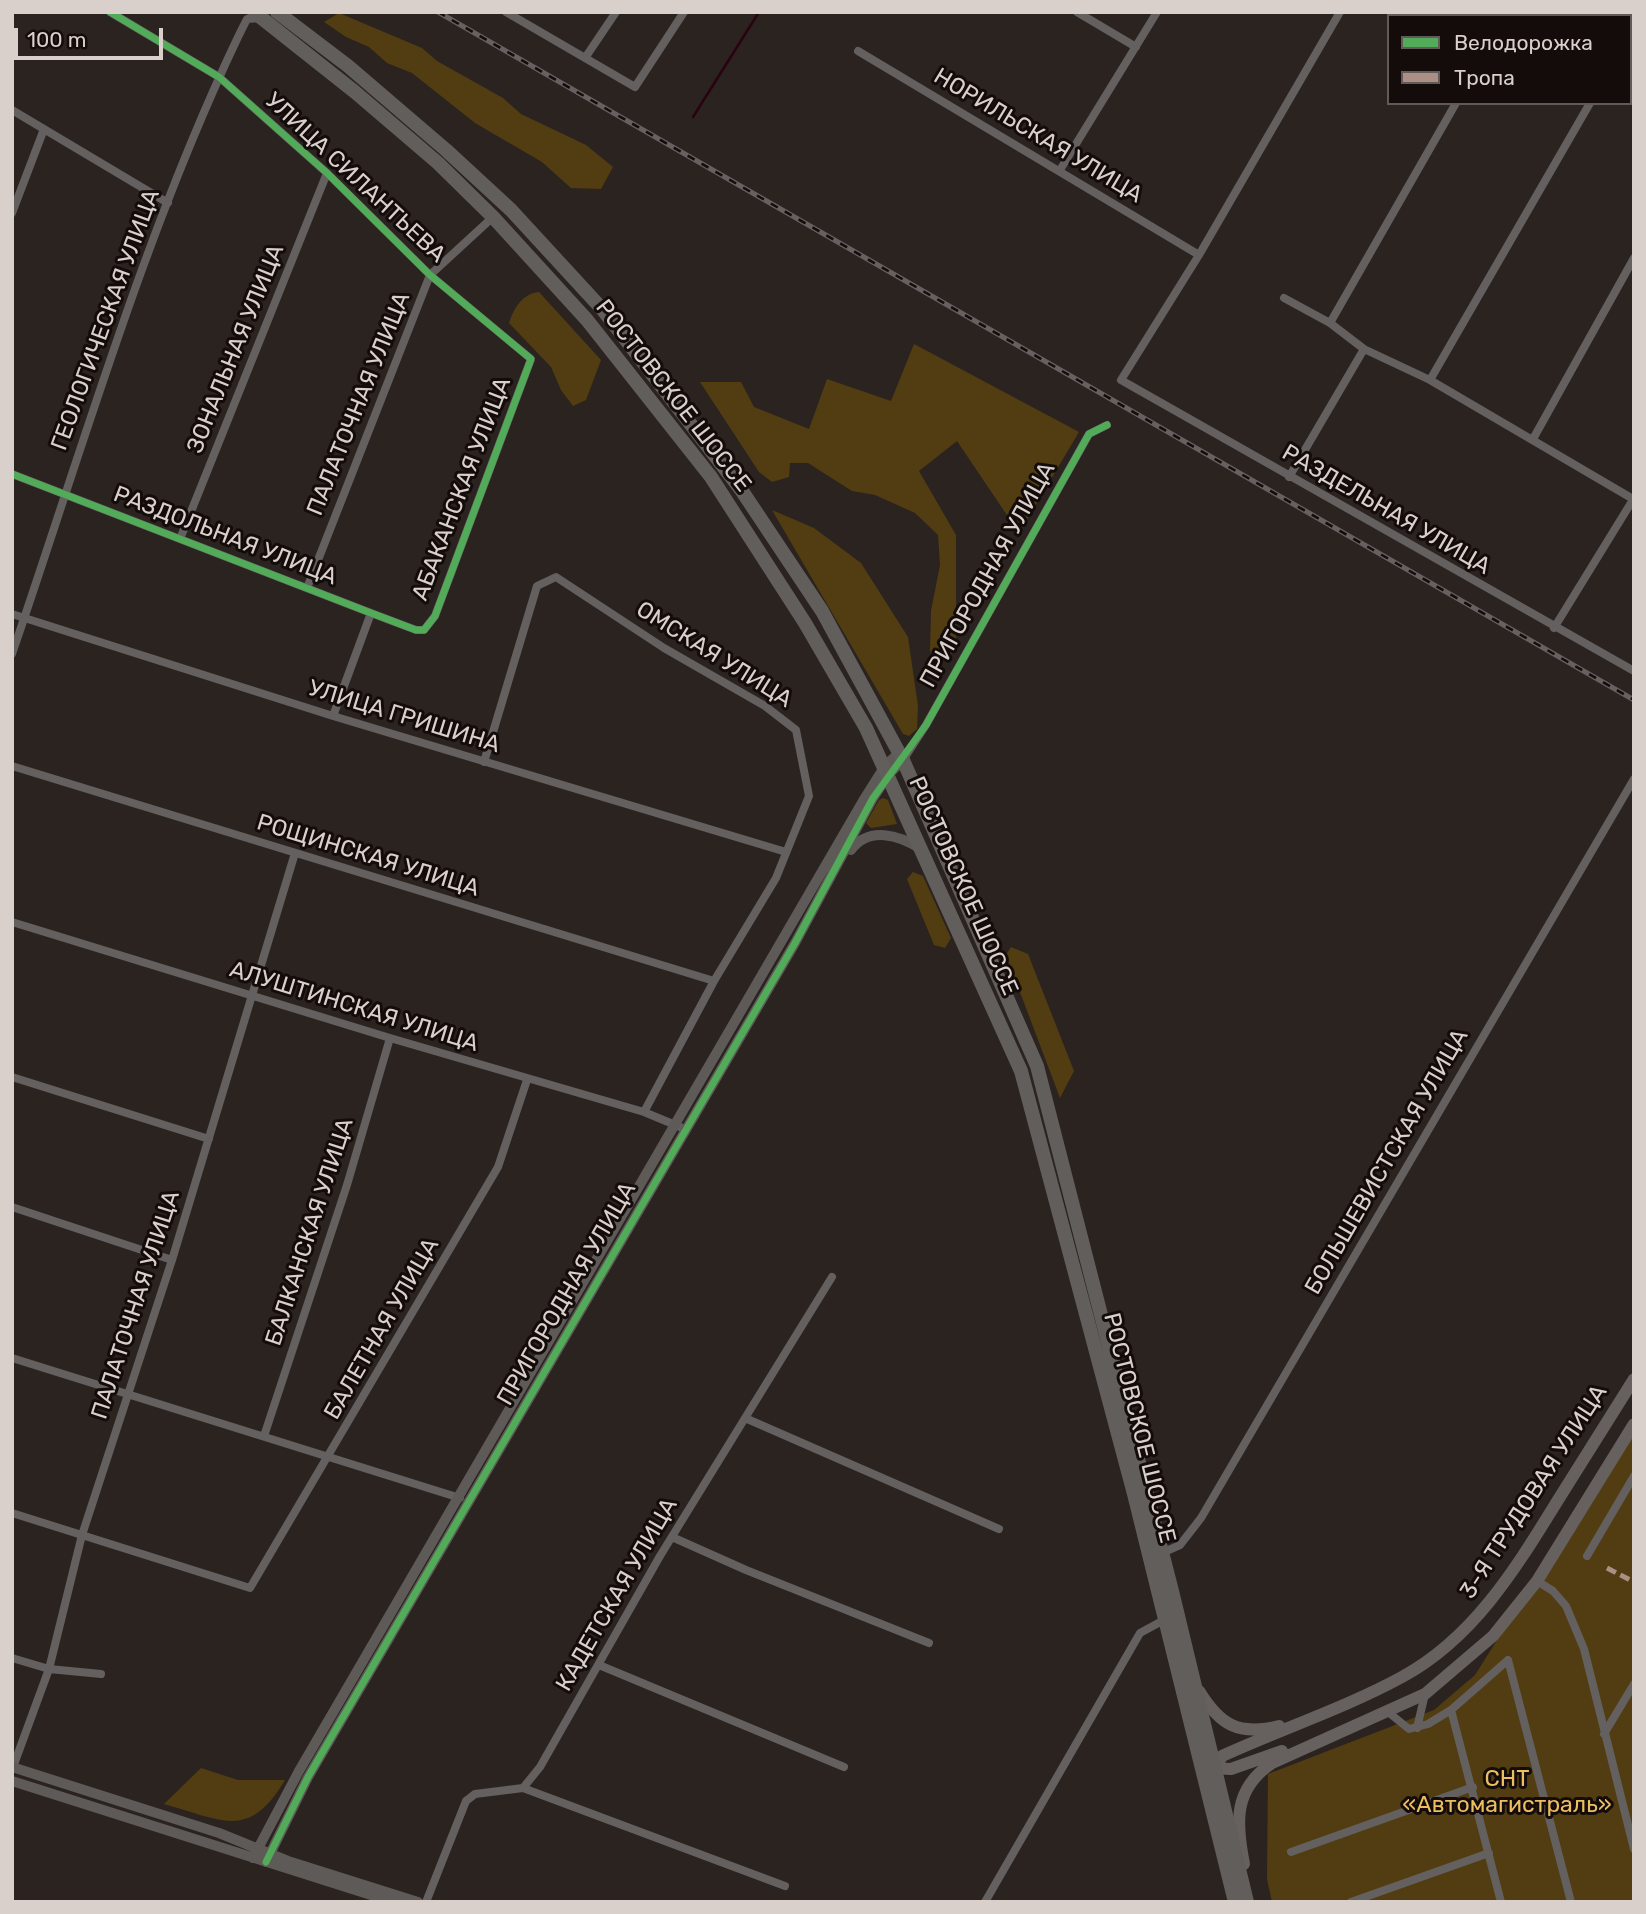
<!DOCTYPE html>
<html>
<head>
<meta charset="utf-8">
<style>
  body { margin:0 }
  #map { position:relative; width:1646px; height:1914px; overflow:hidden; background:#2b2320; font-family:Rubik,sans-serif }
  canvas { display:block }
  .frame { position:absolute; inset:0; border:14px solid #d9d0cc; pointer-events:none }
  .legend { position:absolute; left:1387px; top:14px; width:245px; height:91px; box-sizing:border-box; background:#130c0a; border:2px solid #625a58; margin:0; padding:9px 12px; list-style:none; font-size:21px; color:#d9d0cc }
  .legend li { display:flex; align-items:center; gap:14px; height:35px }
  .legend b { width:35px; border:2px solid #625a58 }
  .scale { position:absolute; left:14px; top:28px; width:149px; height:32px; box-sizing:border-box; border:4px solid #d9d0cc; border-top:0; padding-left:9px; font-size:21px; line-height:24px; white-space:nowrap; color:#d9d0cc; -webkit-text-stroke:5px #130c0a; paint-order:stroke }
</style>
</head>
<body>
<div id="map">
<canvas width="1646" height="1914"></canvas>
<div class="frame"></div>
<ul class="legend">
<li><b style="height:9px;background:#51ab58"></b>Велодорожка</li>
<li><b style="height:9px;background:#ac8f84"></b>Тропа</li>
</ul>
<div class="scale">100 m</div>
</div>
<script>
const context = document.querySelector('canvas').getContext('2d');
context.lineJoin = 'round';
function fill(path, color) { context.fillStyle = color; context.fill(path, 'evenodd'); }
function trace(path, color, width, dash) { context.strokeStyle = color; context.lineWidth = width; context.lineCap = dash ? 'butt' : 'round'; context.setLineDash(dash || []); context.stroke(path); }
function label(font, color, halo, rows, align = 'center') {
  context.font = font + ' Rubik,sans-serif'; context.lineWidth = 6; context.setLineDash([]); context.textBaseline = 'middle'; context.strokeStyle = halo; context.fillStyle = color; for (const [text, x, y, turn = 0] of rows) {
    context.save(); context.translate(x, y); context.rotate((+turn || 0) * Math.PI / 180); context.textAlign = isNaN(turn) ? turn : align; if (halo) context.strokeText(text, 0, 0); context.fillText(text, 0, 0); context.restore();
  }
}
const green = new Path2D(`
  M339,13l83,35 15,13 66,37 18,16 65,31 27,22 -12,22 -30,-1 -29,-26 -67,-39 -63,-50 -25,-10 -18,-16 -23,-10 -22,-15z
  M539,292l62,68 -15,40 -13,6 -12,-16 -10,-23 -42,-44c5,-15 13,-29 30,-31z
  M914,344l165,88 -60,101 -62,-92 -38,30 37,64v115l-16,14 -10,-13 1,-40 9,-46 -2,-30 -23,-22 -40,-18 -23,-4 -44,-28h-18l-1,14 -17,5 -13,-10 -59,-90h41l13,25 55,22 18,-50 64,22z
  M772,510l42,18 47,35 47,74 10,69 -1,23 -8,7 -6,-2z
  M883,798l5,2 9,24 -26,4 -5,-5 13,-23z
  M913,872l10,4 28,62 -6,10 -11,-3 -27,-66z
  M1011,947l17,7 46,117 -14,27 -54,-143z
  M1634,1423v479h-362l-5,-23 1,-105 166,-64 41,-35z
  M201,1768l37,12h47c-36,61 -63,40 -121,24z`);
const stream = new Path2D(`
  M693,117l66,-105`);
const street = new Path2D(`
  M506,12l129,75 49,-75
  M1077,12l59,35
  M1340,12l-141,243 -78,125 513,291
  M1506,16l2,-4
  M1630,34l4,-7
  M858,51l341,204
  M585,58l31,-46
  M12,110l156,93
  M1060,170l97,-158
  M12,213l32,-84
  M1284,298l46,25 34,26 66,31 203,119
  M1330,323l126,-220
  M1430,380l160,-277
  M1533,439l101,-181
  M12,474l359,139 45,17h8l11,-14 96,-257 -101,-84 -103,-102 -108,-96 -109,-65
  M1289,477l75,-128
  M180,539l147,-366
  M307,588l123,-313 63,-58
  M12,614l321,102 453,136
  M1554,628l80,-130
  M12,654c71,-207 132,-420 226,-617l9,-18 14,-1
  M333,716l38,-103
  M903,760l23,-35 163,-291 18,-9
  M484,762l53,-176 19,-9 108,71 101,58 31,24 13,66 -33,82 -62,103 -70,131
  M12,766l702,215
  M12,922l378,116 254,74 41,17
  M12,1077l197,62
  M12,1207l160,53
  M12,1358l448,140
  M745,1418l254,111
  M264,1436l83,-251 43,-147
  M12,1513l238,75 248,-421 29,-87
  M672,1537l74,33 183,73
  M1162,1553l18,-8 21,-27 433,-739
  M1587,1556l47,-80
  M1537,1581l16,10 13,15 18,43 50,200
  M12,1658l37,11 52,5
  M599,1665l245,102
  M1451,1710l50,192
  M1388,1712l21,17 19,-5 23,-14 57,-50 63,242
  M1417,1728l8,-34
  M1604,1734l30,-50
  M13,1767l36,-98 33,-134 90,-275 123,-407
  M523,1788l262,98
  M1291,1852l182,-65
  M426,1902l40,-101 9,-7 48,-6 17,-21 120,-211 172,-279
  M985,1902l155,-269 24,-13
  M1351,1902l138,-49`);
const secondary = new Path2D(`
  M851,850c18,-24 48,-15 70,-1
  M12,1767l207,66 69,28 130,41
  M12,1781l381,121
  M253,1858l46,-87 564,-970 22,-35 14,-13
  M266,1862l42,-85 487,-834 78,-145 16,-24 14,-14`);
const primary = new Path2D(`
  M1199,1691c21,34 39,45 80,35
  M1209,1768l22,1 51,-18
  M1213,1773l9,-17c59,-27 123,-48 180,-79 72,-39 114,-109 156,-177 25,-40 51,-81 76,-121
  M1244,1864c-8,-41 -11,-75 28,-101l153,-69 68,-58 44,-55 97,-157`);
const highway = new Path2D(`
  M254,12l101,80 83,71 55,54 94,103 124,157 94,146 61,105 155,343 113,423 101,408
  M277,12l71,54 98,84 65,60 92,100 139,181 80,120 81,149 134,306 135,525 75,311`);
const rail = new Path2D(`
  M438,12l1196,688`);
const quiet = new Path2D(`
  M1607,1568l27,14`);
const cycleway = new Path2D(`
  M12,474l359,139 45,17h8l11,-14 96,-257 -101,-84 -103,-102 -108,-96 -109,-65
  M266,1862l42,-85 487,-834 78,-145 53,-73 163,-291 18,-9`);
const streetNames = [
  ["НОРИЛЬСКАЯ УЛИЦА",1038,136,31],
  ["УЛИЦА СИЛАНТЬЕВА",355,178,43],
  ["ГЕОЛОГИЧЕСКАЯ УЛИЦА",106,320,-70],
  ["ЗОНАЛЬНАЯ УЛИЦА",236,349,-68],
  ["РОСТОВСКОЕ ШОССЕ",673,396,52],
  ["ПАЛАТОЧНАЯ УЛИЦА",359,404,-68],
  ["АБАКАНСКАЯ УЛИЦА",462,489,-69],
  ["РАЗДЕЛЬНАЯ УЛИЦА",1386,510,30],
  ["РАЗДОЛЬНАЯ УЛИЦА",225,536,21],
  ["ПРИГОРОДНАЯ УЛИЦА",988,575,-61],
  ["ОМСКАЯ УЛИЦА",714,655,32],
  ["УЛИЦА ГРИШИНА",404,717,17],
  ["РОЩИНСКАЯ УЛИЦА",368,856,17],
  ["РОСТОВСКОЕ ШОССЕ",963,886,66],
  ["АЛУШТИНСКАЯ УЛИЦА",354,1007,17],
  ["БОЛЬШЕВИСТСКАЯ УЛИЦА",1387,1162,-60],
  ["БАЛКАНСКАЯ УЛИЦА",310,1232,-72],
  ["ПРИГОРОДНАЯ УЛИЦА",567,1294,-60],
  ["ПАЛАТОЧНАЯ УЛИЦА",136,1305,-72],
  ["БАЛЕТНАЯ УЛИЦА",382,1329,-60],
  ["РОСТОВСКОЕ ШОССЕ",1139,1428,76],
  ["3-Я ТРУДОВАЯ УЛИЦА",1534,1492,-57],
  ["КАДЕТСКАЯ УЛИЦА",617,1595,-60]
];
const parkNames = [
  ["СНТ",1507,1779],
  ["«Автомагистраль»",1507,1805]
];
fill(green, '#513d11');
trace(stream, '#290311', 2.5);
trace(street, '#63605f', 8);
trace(secondary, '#5e5a57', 10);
trace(primary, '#66615e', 12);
trace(highway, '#625e5c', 14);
trace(rail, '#666160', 5);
trace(rail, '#130c0a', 2.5, [8]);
trace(quiet, '#ac8f84', 5, [10, 5]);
trace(cycleway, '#51ab58', 7);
label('23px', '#d9d0cc', '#130c0a', streetNames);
label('23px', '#edbe61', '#130c0a', parkNames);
</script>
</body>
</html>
